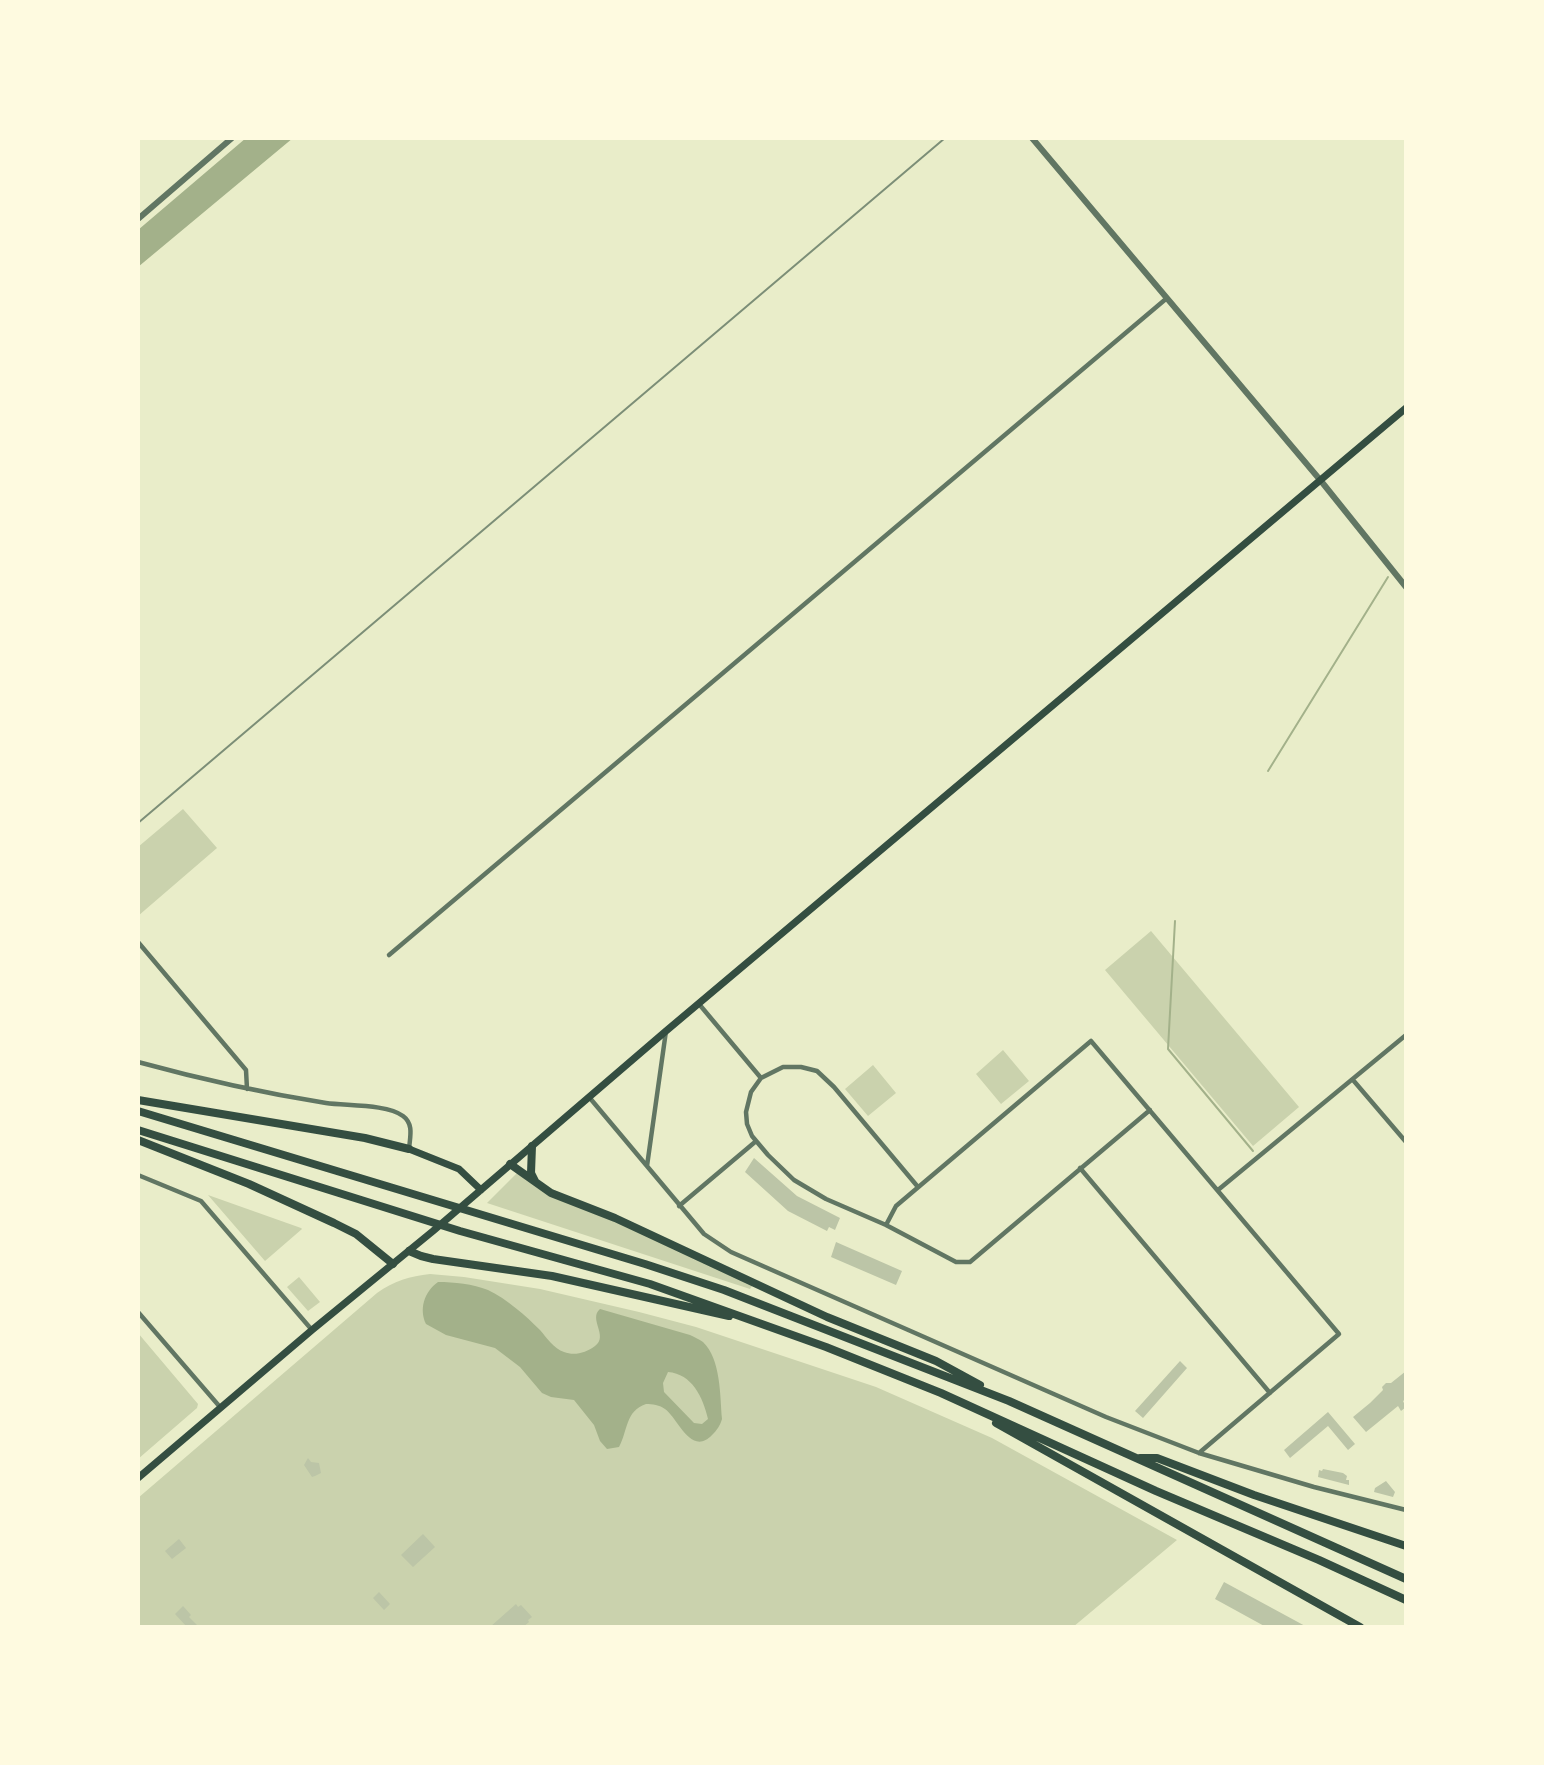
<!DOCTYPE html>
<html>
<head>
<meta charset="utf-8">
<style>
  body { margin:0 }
  #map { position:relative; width:1544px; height:1765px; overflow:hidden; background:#e9edc9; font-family:"IBM Plex Sans",sans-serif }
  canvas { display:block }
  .frame { position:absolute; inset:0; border:140px solid #fefae0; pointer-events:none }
</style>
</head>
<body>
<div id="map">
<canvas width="1544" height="1765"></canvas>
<div class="frame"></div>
</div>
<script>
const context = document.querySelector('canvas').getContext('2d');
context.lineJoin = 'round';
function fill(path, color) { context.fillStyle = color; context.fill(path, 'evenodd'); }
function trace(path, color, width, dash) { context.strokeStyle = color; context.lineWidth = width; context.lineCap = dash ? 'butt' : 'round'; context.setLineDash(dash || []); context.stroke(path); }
const green = new Path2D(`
  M183,809l34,39 -79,68v-69z
  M1151,931l148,176 -46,39 -148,-176z
  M1003,1050l26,31 -28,23 -25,-30z
  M873,1065l23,28 -28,23 -23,-27z
  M517,1173l238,109 -5,7 -263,-86z
  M208,1195l93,33 1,1 -37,32z
  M430,1274l34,3 76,12 99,23 57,15 180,60 116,51 185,102 -104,87h-935v-129l239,-205c17,-12 33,-17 53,-19z
  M299,1277l21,25 -12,9 -21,-24z
  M138,1333l60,71 -1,4 -59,51z`);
const water = new Path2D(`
  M246,138h47l-155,129v-37z
  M438,1282c16,0 35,2 50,8 19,9 38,26 52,40 6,7 14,19 24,22 10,4 22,1 31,-6 14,-10 -7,-27 5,-37l90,26c4,2 9,4 13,7 18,17 17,54 19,77 -2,7 -5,11 -10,16 -21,22 -34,-17 -47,-26 -5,-4 -13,-5 -19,-5 -21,7 -18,27 -27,43l-12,2 -7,-8 -6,-16 -20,-25 -23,-3 -9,-4 -22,-26 -25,-19 -49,-13 -20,-11c-7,-15 -2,-32 12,-42zM668,1372c24,2 35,25 40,47l-6,5 -8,-1 -30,-31 -1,-9z`);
const stream = new Path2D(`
  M1268,771l120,-194
  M1175,921l-7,128 85,102`);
const building = new Path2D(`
  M754,1158l43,38 43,22 -5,12 -6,-3 -2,4 -39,-20 -43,-39z
  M836,1242l66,29 -6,14 -65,-28z
  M1180,1361l7,7 -44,50 -8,-7z
  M1406,1371v28l-3,2 3,6 -5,4 -3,-5 -32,26 -13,-15 17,-14 13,-13 -1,-3 4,-4h5z
  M1328,1412l27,32 -7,6 -20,-24 -38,32 -6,-8z
  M308,1458l3,4 8,1 2,10 -6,3 -3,1 -8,-12z
  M1323,1469l20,4 4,3 -1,4h3v5l-31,-8 1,-7 3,1z
  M1386,1481l9,11 -2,5 -19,-5 1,-4z
  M423,1534l12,13 -22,20 -12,-12z
  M179,1539l7,9 -14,11 -7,-8z
  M1224,1582l83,45h-41l-51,-28z
  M379,1592l11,12 -6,6 -11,-12z
  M516,1604l2,3 3,-2 11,12 -4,3 1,2 -6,5h-33z
  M183,1606l8,9 -2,2 10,10h-12l-12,-13z`);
const minor = new Path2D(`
  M138,942l108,128 1,19
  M389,955l778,-657
  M699,1004l62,74
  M138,1062c62,17 125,31 188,41 21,3 61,1 77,13 11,8 7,21 6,33
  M1353,1080l53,62
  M589,1097l115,137 27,18 375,165 93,36 115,34 92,23
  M647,1166l19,-135
  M1080,1168l190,225
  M138,1175l63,26 111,129
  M918,1187l-84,-100 -17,-16 -16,-4h-18l-22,11 -10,14 -5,20 1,12 5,12 16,19 26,25 32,19 60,26 70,37h14l180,-152
  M1218,1190l188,-155
  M679,1206l76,-64
  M886,1225l10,-19 195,-165 248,293 -140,119
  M138,1312l82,95`);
const tertiary = new Path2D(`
  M1032,138l289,343 85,106
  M138,219l94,-81`);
const secondary = new Path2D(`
  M409,1149l50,20 22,21
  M138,1478l174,-148 121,-99 233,-200 740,-623`);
const motorway = new Path2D(`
  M138,1100l227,38 44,11
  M138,1111l507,153 79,26 285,111 397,178
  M138,1130l322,101 190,53 176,63 115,46 215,98 163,69 87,40
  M138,1140l111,44 85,39 22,11 37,30
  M532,1146l-1,27 4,8
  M510,1164l41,29 64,25 212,99 109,44 44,24
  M409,1251l12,5 12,3 119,17 177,40
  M996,1423l364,204
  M1140,1458h17l97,37 152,51`);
const rail = new Path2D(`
  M138,823l807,-685`);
fill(green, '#cad2ad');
fill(water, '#a3b18a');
trace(stream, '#a3b18a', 2);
fill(building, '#bcc5a7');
trace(minor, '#617663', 4.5);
trace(tertiary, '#617663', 6);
trace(secondary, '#344e41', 7);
trace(motorway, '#344e41', 8);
trace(rail, '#7c8e77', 2);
</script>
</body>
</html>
